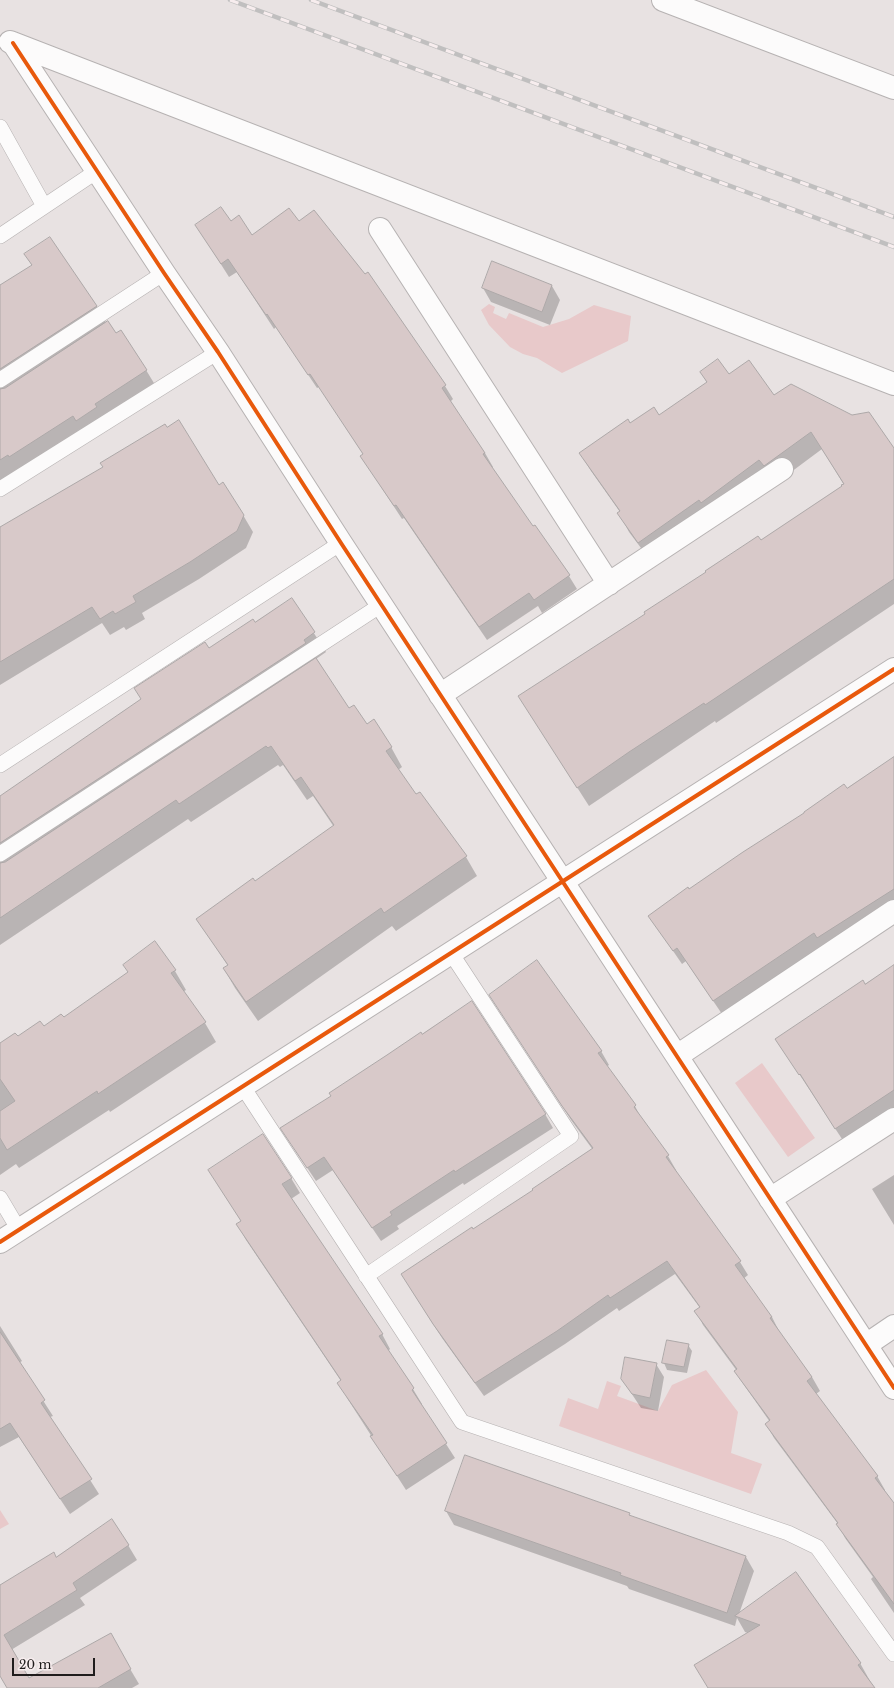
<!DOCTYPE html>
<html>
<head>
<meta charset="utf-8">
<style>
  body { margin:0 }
  #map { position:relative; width:894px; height:1688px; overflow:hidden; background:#e8e2e2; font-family:"Libre Baskerville",serif }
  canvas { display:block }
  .scale { position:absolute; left:12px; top:1658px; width:83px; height:18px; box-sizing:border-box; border:2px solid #1f1c1c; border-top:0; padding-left:5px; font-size:12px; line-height:14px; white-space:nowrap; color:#1f1c1c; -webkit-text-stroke:3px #f7edee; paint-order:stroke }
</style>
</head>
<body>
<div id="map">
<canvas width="894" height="1688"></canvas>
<div class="scale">20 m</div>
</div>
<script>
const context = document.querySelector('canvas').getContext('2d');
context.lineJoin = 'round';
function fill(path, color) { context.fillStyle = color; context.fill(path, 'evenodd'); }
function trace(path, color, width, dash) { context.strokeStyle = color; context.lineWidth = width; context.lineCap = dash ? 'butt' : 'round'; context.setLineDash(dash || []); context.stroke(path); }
const green = new Path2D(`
  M489,304l6,3 -2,6 13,6 3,-6 34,14 26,-8 25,-14 37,11 -3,25 -66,32 -25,-15 -14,-4 -13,-7 -21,-22 -8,-15z
  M762,1063l53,75 -27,19 -53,-74z
  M706,1370l32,42 -7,41 31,11 -11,30 -192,-68 9,-28 30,11 9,-28 14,5 -4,10 41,15 14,-26z
  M0,1510l9,14 -9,5z`);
const shadow = new Path2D(`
  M230,222l22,15 47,-15 66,53 3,-2 77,113 8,13 -3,3 35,51 8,14 -1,1 41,60 36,48 8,13 -35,24 -4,-7 -51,34 -83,-122 -2,1 -32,-49 -8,-13 2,-2 -45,-68 -2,1 -41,-61 -2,2 -37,-57 -8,5 -33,-52z
  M26,254l71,52 9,17 40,47 11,18 -157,97v-199l32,-20z
  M552,286l8,14 -10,25 -59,-23 -8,-14z
  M701,372l27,3 166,75v154l-178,119 -1,-2 -126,85 -59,-92 230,-172 84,-57 -22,-36 -47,35 -125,76 -21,-28 -10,-19 1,-1 -29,-41 -11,-18 50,-29 29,-8 48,-33z
  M219,486l24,29 10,17 -7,16 -47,31 -57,34 3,6 -19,11 -2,-3 -14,8 -8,-12 -102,62v-158z
  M292,599l34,53 -10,7 33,51 42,37 11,20 -4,3 17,26 4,-3 47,64 11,19 -81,55 -4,-5 -134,95 -23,-33 -11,-19 4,-3 -31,-47 58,-36 79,-56 -21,-31 -6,4 -24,-35 -3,2 -2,-2 -87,57 -3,-3 -188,126v-147l142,-98 67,-50 46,-26z
  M894,758v150l-172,106 -36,-53 -4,3 -33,-48z
  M155,943l20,28 11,19 -3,2 22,31 11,19 -106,70 -1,-2 -90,58 -3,-4 -16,11v-131l64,-25 65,-46z
  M894,966v144l-50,32 -68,-103z
  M499,1009l102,42 8,14 -3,2 29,39 7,14 26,36 8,14 -1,1 65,91 8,13 -5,4 29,38 7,14 -1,1 34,45 8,14 -4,3 61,82 8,14 -1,1 10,14v108l-23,-34 2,-2 -28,-39 -7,-14 -64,-86 -8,-14 4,-2 -26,-37 -8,-13 1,-1 -34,-46 -7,-14 4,-3 -25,-34 -56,37 -2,-3 -52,36 -81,52 -42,-58 -32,-50 63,-58 61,-39 59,-41 -22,-30z
  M421,1036l124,78 8,14 -89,57 -1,-2 -66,43 2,3 -18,12 -48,-71 -17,11 -26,-39 42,-45z
  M894,1175v50l-22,-36z
  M291,1178l9,15 -9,6 91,135 8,15 -2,2 25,38 9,15 -1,1 34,53 -49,32 -59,-92 -6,-17 -95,-141 -8,-15 4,-3 -24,-37z
  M0,1326l22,35 -3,2 34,53 -3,1 49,77 -29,20 -51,-77 -19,10z
  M688,1345l4,6 -5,22 -20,-3 -3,-7z
  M656,1364l8,13 -6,34 -17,-3 -19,-29z
  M446,1511l183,3 2,3 115,40 8,14 -15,43 121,49 14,25h-166l40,-55 -3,-1 -8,-14 -2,8 -106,-37 -2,-3 -173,-61z
  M128,1545l9,15 -57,38 5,7 -74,45 17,30 82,-45 29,49 -7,4h-124l-8,-13v-89l56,-28z`);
const building = new Path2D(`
  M221,207l10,14 8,-6 13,20 37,-27 10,13 15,-11 51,64 3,-2 78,113 -4,3 43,65 -2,1 50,72 2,-1 35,50 -36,25 -5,-7 -50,34 -83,-122 -2,1 -34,-50 3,-2 -53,-80 -2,1 -41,-61 -1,1 -38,-56 -7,5 -26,-39z
  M50,237l47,69 -97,63v-84l32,-20 -8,-11z
  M492,261l60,24 -10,27 -60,-24z
  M108,321l8,12 5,-3 26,40 -52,34 2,3 -21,14 -3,-5 -64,41 -1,-2 -8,5v-71l5,-1z
  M718,359l11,15 20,-14 25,35 17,-11 61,31 17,-3 25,36v131l-189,126 -1,-2 -75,49 -52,36 -59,-92 127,-82 -1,-2 62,-40 -1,-1 53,-35 3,4 81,-54 -1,-1 3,-1 -33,-52 -47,34 -5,-6 -58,43 -2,-3 -61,43 -21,-30 3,-2 -41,-58 49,-34 2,4 24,-16 5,8 48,-33 -7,-10z
  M179,420l40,65 4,-3 21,33 -7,16 -47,31 -57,34 3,6 -21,12 -2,-3 -13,8 -8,-12 -92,55v-135l103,-60 -3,-4 65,-39 2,3z
  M292,598l23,34 -11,8 2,3 -306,200v-47l141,-97 -7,-11 71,-46 4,6 44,-29 2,3z
  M316,658l33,50 5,-3 13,19 7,-5 18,28 -6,4 30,43 4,-2 47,64 -83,57 -3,-5 -135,94 -23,-34 5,-3 -32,-46 57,-41 2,3 79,-56 -33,-48 -6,4 -24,-35 -3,2 -2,-2 -87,58 -3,-4 -176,118v-55l5,-1z
  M894,757v132l-77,49 -3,-5 -101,68 -36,-53 -4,3 -25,-35 40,-29 1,2 54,-37 61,-39v-1l40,-28 3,4z
  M155,941l21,29 -5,3 35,49 -108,72 -1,-3 -90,59 -7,-12v-27l15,-10 -15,-22v-36l15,-10 3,3 22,-15 4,5 17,-12 3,3 64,-45 -5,-7z
  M537,960l65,91 -4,2 38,52 -2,2 35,48 -3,2 75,104 -6,4 37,52 -2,1 42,59 -5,4 71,95 -3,2 19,25v101l-58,-80 2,-1 -73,-99 5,-4 -36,-49 3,-2 -43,-58 6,-4 -33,-46 -57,37 -2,-3 -51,36 -82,52 -42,-59 -32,-50 71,-47 1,2 60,-39 -1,-1 61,-41 -31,-42 -73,-111z
  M894,965v125l-59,39 -35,-55 -1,1 -24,-36 88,-59 2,4z
  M472,1001l74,113 -91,58 -1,-2 -64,42 2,3 -20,13 -48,-71 -17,11 -27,-40 51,-32 -2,-3 58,-38 34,-23 1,2z
  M263,1134l29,44 -10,6 101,150 -4,2 35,52 -2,2 35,53 -50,33 -27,-40 3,-1 -36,-52 4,-3 -105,-156 5,-3 -33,-51z
  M0,1332l45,68 -4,3 51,76 -32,20 -50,-76 -10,6z
  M667,1340l22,4 -5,23 -22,-4z
  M625,1357l32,6 -7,35 -18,-4 -11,-15z
  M465,1455l165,58 -1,2 117,41 -19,57 -107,-38 1,-2 -176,-62z
  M112,1519l17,26 -56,38 4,7 -73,45 25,43 82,-45 20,36 -33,19h-91l-7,-12v-91l54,-33 2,5z
  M796,1572l65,91 -3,2 17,23h-167l-14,-23 66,-40 -25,-9z`);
const lane = new Path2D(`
  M0,127l44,79
  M0,236l97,-65
  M0,380l164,-107
  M0,489l218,-137
  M0,765l341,-222
  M0,854l381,-249
  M243,1087l219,335 326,111 29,14 77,107
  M0,1198l19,32
  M366,1276l205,-140 -120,-183`);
const street = new Path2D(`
  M663,0l231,88
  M10,42l884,342
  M13,43l151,230 54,79 123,191 553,845
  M380,229l229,355
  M440,695l342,-226
  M677,1056l217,-145
  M770,1199l124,-80
  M0,1242l894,-573
  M866,1345l28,-19`);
const rail = new Path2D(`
  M230,0l664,247
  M311,0l583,217`);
const cycleway = new Path2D(`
  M13,43l151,230 54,79 123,191 553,845
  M0,1242l894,-573`);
fill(green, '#e8c9ca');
fill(shadow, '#0003');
fill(building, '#d8c9c9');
trace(building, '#ada8a8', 1);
trace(lane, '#b6b2b2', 16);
trace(street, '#b6b2b2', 24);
trace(lane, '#fcfbfb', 15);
trace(street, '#fcfbfb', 22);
trace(rail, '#c0bfbf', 4.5);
trace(rail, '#f7edee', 3, [9]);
trace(cycleway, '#e8590c', 4);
</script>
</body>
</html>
